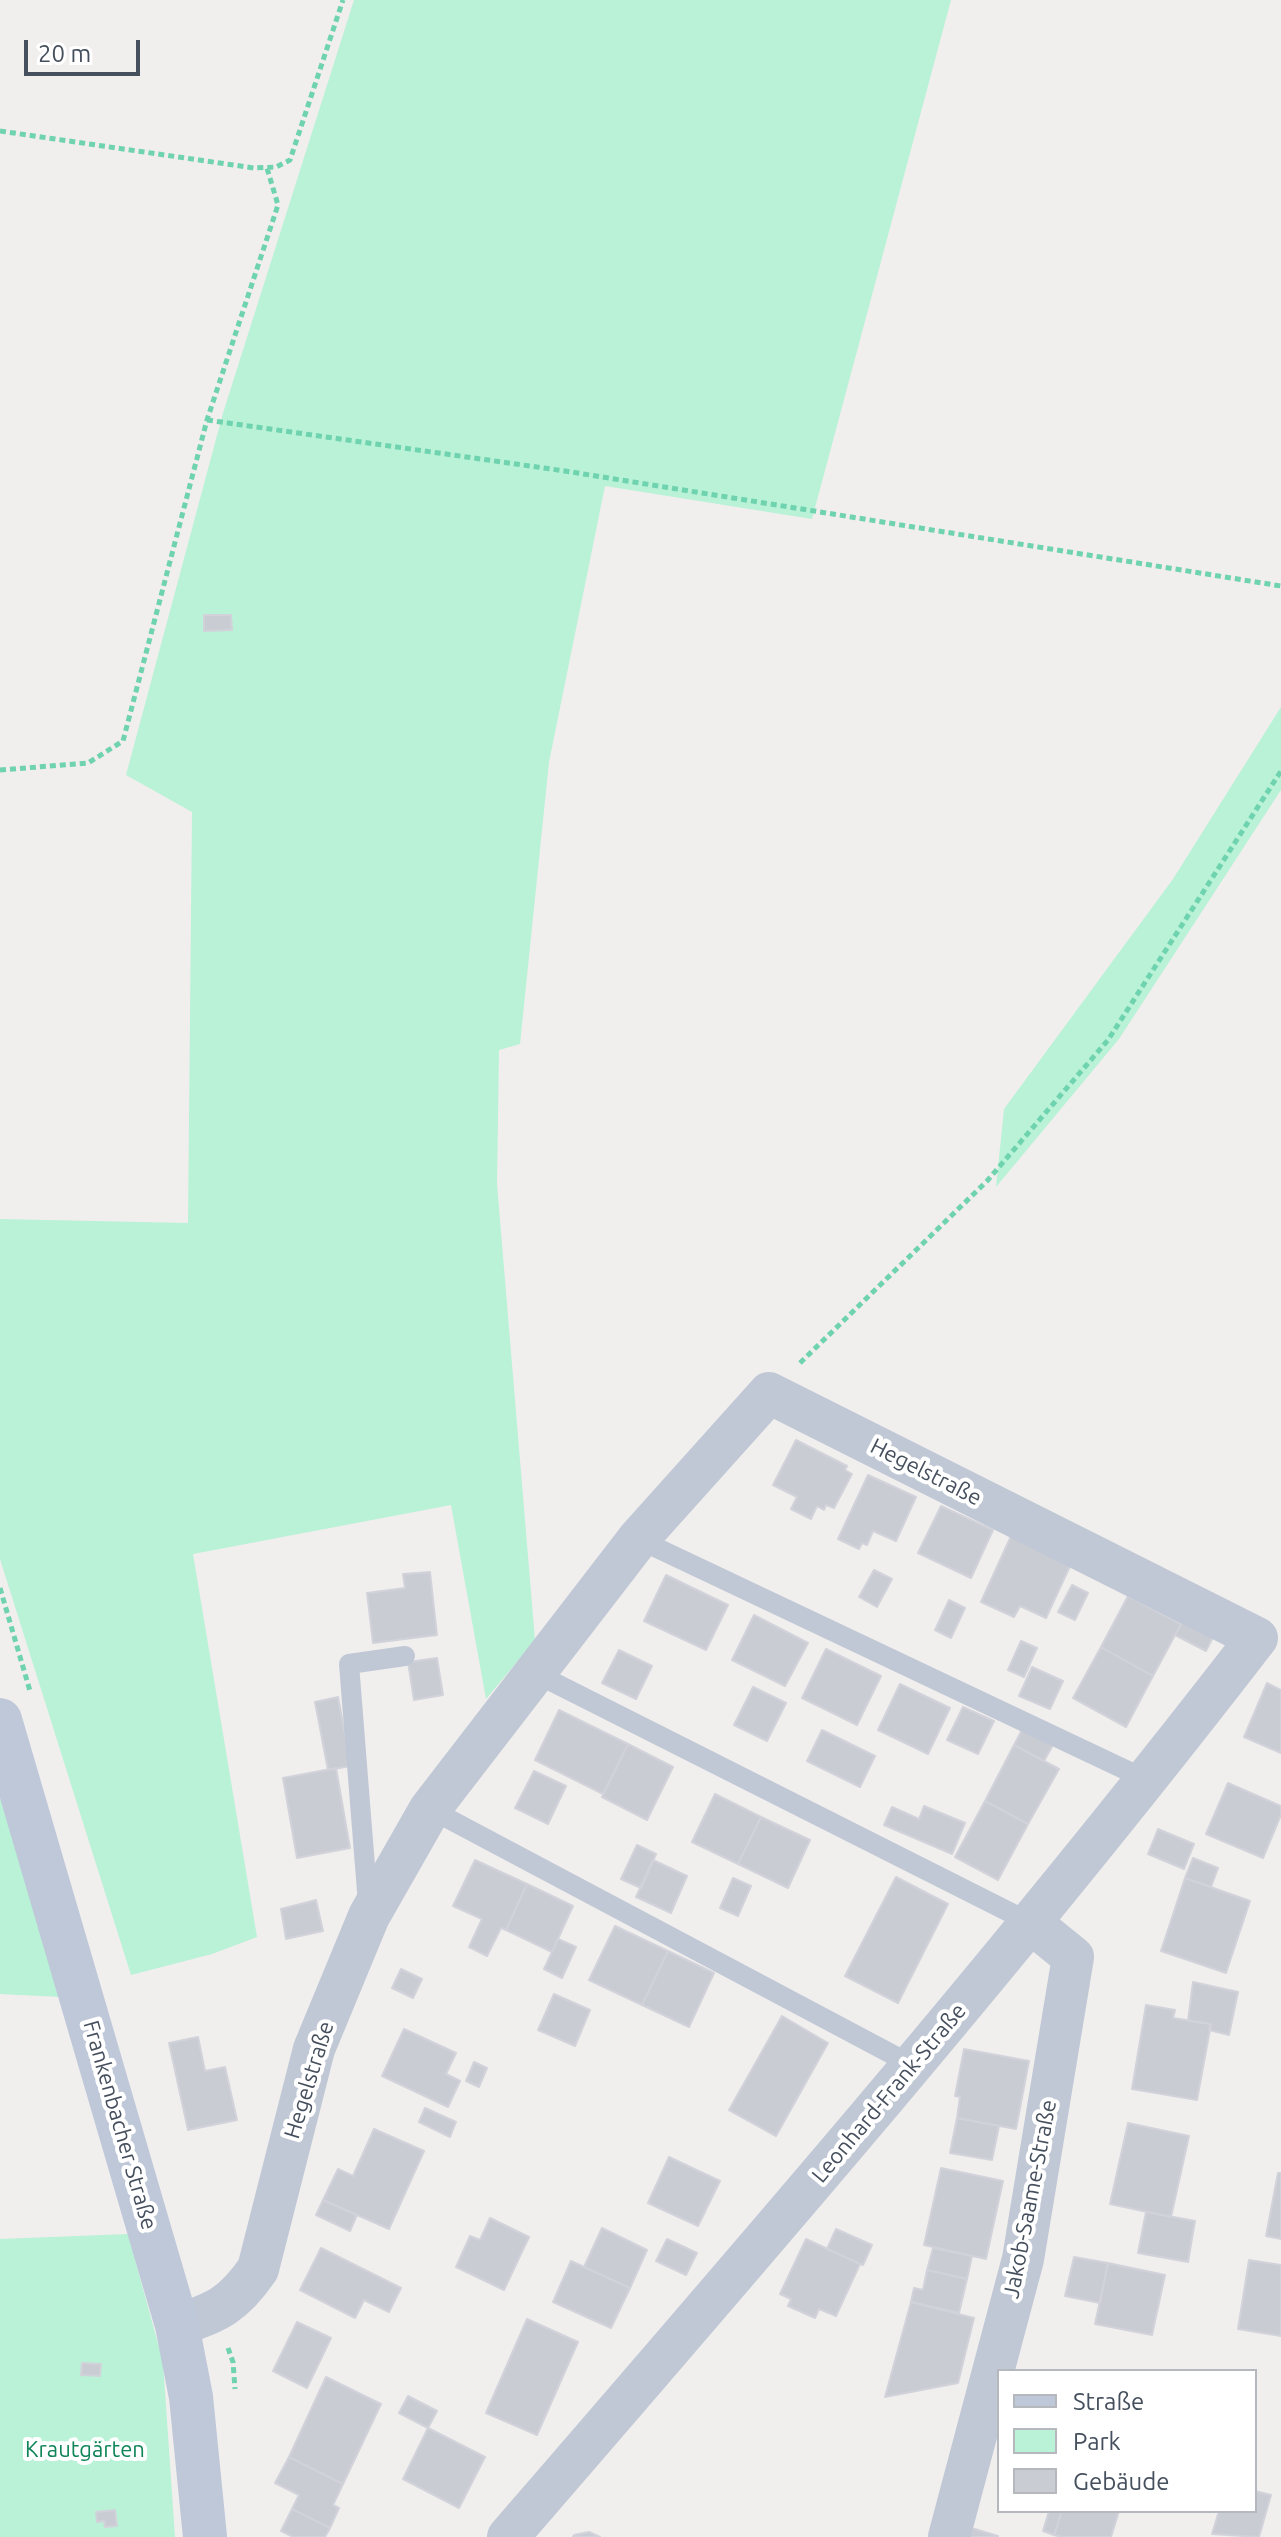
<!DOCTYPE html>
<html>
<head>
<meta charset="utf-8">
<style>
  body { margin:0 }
  #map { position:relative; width:1281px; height:2537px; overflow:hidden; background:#f1eeee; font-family:Ubuntu,sans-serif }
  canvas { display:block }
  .legend { position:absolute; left:997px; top:2369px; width:260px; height:144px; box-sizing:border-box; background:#fff; border:2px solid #b5b9be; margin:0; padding:10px 14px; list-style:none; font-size:24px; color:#454f5d }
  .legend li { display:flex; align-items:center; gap:16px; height:40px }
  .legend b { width:40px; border:2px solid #b5b9be }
  .scale { position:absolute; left:24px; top:40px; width:116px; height:36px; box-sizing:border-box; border:4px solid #454f5d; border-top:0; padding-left:10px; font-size:24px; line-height:28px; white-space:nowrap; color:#454f5d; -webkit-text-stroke:6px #fff; paint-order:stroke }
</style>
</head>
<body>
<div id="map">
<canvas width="1281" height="2537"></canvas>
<ul class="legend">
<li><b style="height:10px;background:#bfc8d9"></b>Straße</li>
<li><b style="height:22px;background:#b9f2d6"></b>Park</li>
<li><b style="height:22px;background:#caccd4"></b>Gebäude</li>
</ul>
<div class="scale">20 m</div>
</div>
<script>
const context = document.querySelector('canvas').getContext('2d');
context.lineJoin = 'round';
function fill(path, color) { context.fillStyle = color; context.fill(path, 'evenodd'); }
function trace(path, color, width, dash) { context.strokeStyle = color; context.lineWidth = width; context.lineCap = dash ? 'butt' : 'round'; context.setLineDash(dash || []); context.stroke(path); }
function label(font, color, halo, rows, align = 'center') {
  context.font = font + ' Ubuntu,sans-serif'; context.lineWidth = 8; context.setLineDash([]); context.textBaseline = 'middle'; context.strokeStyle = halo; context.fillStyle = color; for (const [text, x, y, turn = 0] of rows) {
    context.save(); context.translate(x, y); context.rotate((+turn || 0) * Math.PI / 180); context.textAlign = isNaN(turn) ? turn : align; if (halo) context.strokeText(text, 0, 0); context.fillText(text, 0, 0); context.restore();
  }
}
const green = new Path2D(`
  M354,0h597l-139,519 -207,-33 -56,276 -29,282 -21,6 -2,134 38,456 -49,59 -35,-194 -258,49 64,383 -45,17 -81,21 -131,-416v-340l188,4 4,-411 -66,-37 97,-362z
  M1281,707v83l-162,249 -123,148 8,-78 169,-230z
  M0,1798l61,199 -61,-3z
  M128,2234l35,128 12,175h-175v-298z`);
const building = new Path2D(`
  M204,615h27l1,15 -28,1z
  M796,1440l51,26 -2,4 7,4 -18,34 -8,-3 -2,5 -7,-4 -6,13 -20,-10 6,-12 -24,-12z
  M868,1475l48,22 -20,44 -23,-10 -6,14 -5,-2 -3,6 -21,-10z
  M941,1506l52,24 -22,48 -53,-25z
  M1011,1536l60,28 -25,54 -26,-12 -6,11 -33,-15z
  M874,1570l18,9 -15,28 -18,-10z
  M430,1572l7,63 -64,8 -6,-50 38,-5 -2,-14z
  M666,1575l62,30 -22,45 -62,-29z
  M1072,1585l16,8 -13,27 -17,-8z
  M1128,1596l53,28 -28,52 -52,-29z
  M949,1600l16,8 -14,30 -16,-8z
  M754,1615l54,28 -23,43 -53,-26z
  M1185,1618l29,17 -8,16 -31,-16z
  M1021,1641l16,7 -13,29 -16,-7z
  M1101,1647l52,29 -27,51 -53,-29z
  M826,1649l55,27 -24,49 -55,-27z
  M619,1650l33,16 -16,33 -34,-16z
  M437,1658l6,37 -29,5 -6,-38z
  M1032,1667l31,14 -13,28 -31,-13z
  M1267,1683l14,7v63l-37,-16z
  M900,1684l50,24 -22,46 -50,-24z
  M753,1687l33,16 -19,38 -33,-16z
  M338,1697l13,69 -23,4 -13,-68z
  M963,1707l31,14 -16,33 -31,-14z
  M559,1710l69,34 -25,50 -68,-34z
  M1023,1728l30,17 -9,16 -30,-16z
  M822,1730l53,26 -15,31 -53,-26z
  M628,1744l45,23 -26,53 -45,-23z
  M1014,1745l45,24 -31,55 -43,-23z
  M336,1768l14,80 -53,10 -14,-80z
  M534,1771l32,15 -18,38 -33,-16z
  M1228,1783l53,23v9l-18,43 -57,-24z
  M715,1794l46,23 -23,47 -46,-22z
  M985,1801l43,23 -30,56 -43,-23z
  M924,1806l41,17 -13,31 -68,-29 8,-18 27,12z
  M761,1817l49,23 -22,48 -50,-24z
  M1158,1829l36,15 -10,25 -36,-15z
  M637,1845l19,9 -15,34 -20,-9z
  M1193,1858l25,10 -7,19 -26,-9z
  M475,1860l52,24 -21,46 -5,-2 -14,28 -18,-9 13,-28 -29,-13z
  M653,1860l34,16 -16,37 -35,-16z
  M896,1877l52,27 -50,99 -53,-27z
  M733,1878l18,8 -13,30 -18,-8z
  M1185,1878l65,23 -24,72 -65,-22z
  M527,1884l46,22 -21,46 -46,-22z
  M316,1900l7,31 -37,8 -5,-30z
  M615,1926l53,25 -26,54 -53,-25z
  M558,1939l18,8 -14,31 -18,-9z
  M668,1951l46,22 -25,54 -47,-22z
  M401,1969l21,10 -9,19 -21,-10z
  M1193,1982l45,10 -9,43 -20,-5 2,-6 -23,-3z
  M554,1994l36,16 -15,36 -37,-16z
  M1146,2005l29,5 -2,8 38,6 -14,76 -65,-11z
  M782,2016l46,27 -52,93 -47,-26z
  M404,2029l52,24 -10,21 14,7 -12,26 -66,-31z
  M198,2037l7,34 20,-4 12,53 -49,10 -19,-87z
  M964,2049l65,12 -13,68 -59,-11 3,-21 -5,-1z
  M474,2062l13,6 -8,19 -13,-6z
  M425,2108l31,14 -6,15 -31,-15z
  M957,2118l42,8 -7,34 -42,-7z
  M1128,2123l61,13 -18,81 -61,-13z
  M374,2129l50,22 -35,78 -66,-29 15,-31 15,7z
  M669,2157l51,24 -22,45 -50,-23z
  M941,2168l62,13 -17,78 -62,-14z
  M1278,2173h3v66l-15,-3z
  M323,2200l34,15 -7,16 -34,-16z
  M1146,2212l49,9 -7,41 -50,-9z
  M490,2218l39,19 -25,53 -48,-23 14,-31 10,4z
  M602,2228l45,22 -17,38 -46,-21z
  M836,2229l36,16 -9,20 -36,-16z
  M667,2239l30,14 -11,22 -30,-14z
  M806,2239l54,25 -24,52 -17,-7 -4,9 -27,-12 3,-7 -11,-5z
  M321,2248l80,40 -12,24 -25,-12 -9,18 -55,-28z
  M933,2248l39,8 -5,23 -40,-9z
  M1074,2257l34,6 -8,40 -35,-7z
  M1249,2260l32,5v71l-43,-7z
  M571,2261l59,27 -19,40 -58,-26z
  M1108,2263l57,12 -13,60 -57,-11z
  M927,2270l40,9 -8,34 -48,-11 3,-14 9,2z
  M911,2302l63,16 -16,65 -73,14z
  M527,2319l51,23 -41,93 -51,-22z
  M297,2322l34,16 -24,50 -34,-17z
  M82,2363l19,1 -1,12 -19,-1z
  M326,2377l55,27 -38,80 -54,-27z
  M408,2396l29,15 -9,17 -29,-15z
  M428,2428l57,29 -26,51 -56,-29z
  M289,2457l54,27 -10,21 6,3 -9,20 -38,-19 7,-14 -24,-12z
  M1255,2491l16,4 -12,42 -47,-3 7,-23h36z
  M292,2509l38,19 -5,9h-32l-12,-6z
  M115,2510l2,16 -12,1 -1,-6 -7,1 -1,-10z
  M1049,2511h13l-8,24 -11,-4z
  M1062,2511h57l-8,26h-49l-8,-2z
  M968,2527l30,9v1h-33z
  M589,2532l11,5h-27l1,-2z`);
const path = new Path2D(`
  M0,131l254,37 22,-1 14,-7 53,-160
  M207,420l358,51 716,115
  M0,770l88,-7 35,-22 84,-321 71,-215 -11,-37
  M800,1363l187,-182 121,-141 173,-269
  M0,1588l30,103
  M228,2348l5,14 2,27`);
const service = new Path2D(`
  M638,1539l509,241
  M533,1672l498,251
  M430,1809l484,257
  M368,1904l-19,-240 56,-8`);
const minor = new Path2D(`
  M177,2325c40,-12 57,-21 81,-56l56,-220 55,-133 61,-107 208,-270 131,-146 488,245c-239,310 -494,604 -749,899
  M949,2537l74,-278 50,-302 -42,-34`);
const secondary = new Path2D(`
  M0,1720l177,605 14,72 14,140`);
const streetNames = [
  ["Hegelstraße",926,1472,27],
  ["Hegelstraße",309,2080,-73],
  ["Leonhard-Frank-Straße",889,2093,-50],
  ["Frankenbacher Straße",120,2125,74],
  ["Jakob-Saame-Straße",1030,2199,-79]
];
const parkNames = [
  ["Krautgärten",85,2450]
];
fill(green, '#b9f2d6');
fill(building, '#caccd4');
trace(building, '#d2d3da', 2);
trace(path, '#6ed3ae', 5, [6, 4]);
trace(service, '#c0c8d5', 20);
trace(minor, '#c0c8d5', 42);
trace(secondary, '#bfc8d9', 44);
label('22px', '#454f5d', '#fff', streetNames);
label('22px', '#0f8559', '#fff', parkNames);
</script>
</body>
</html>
